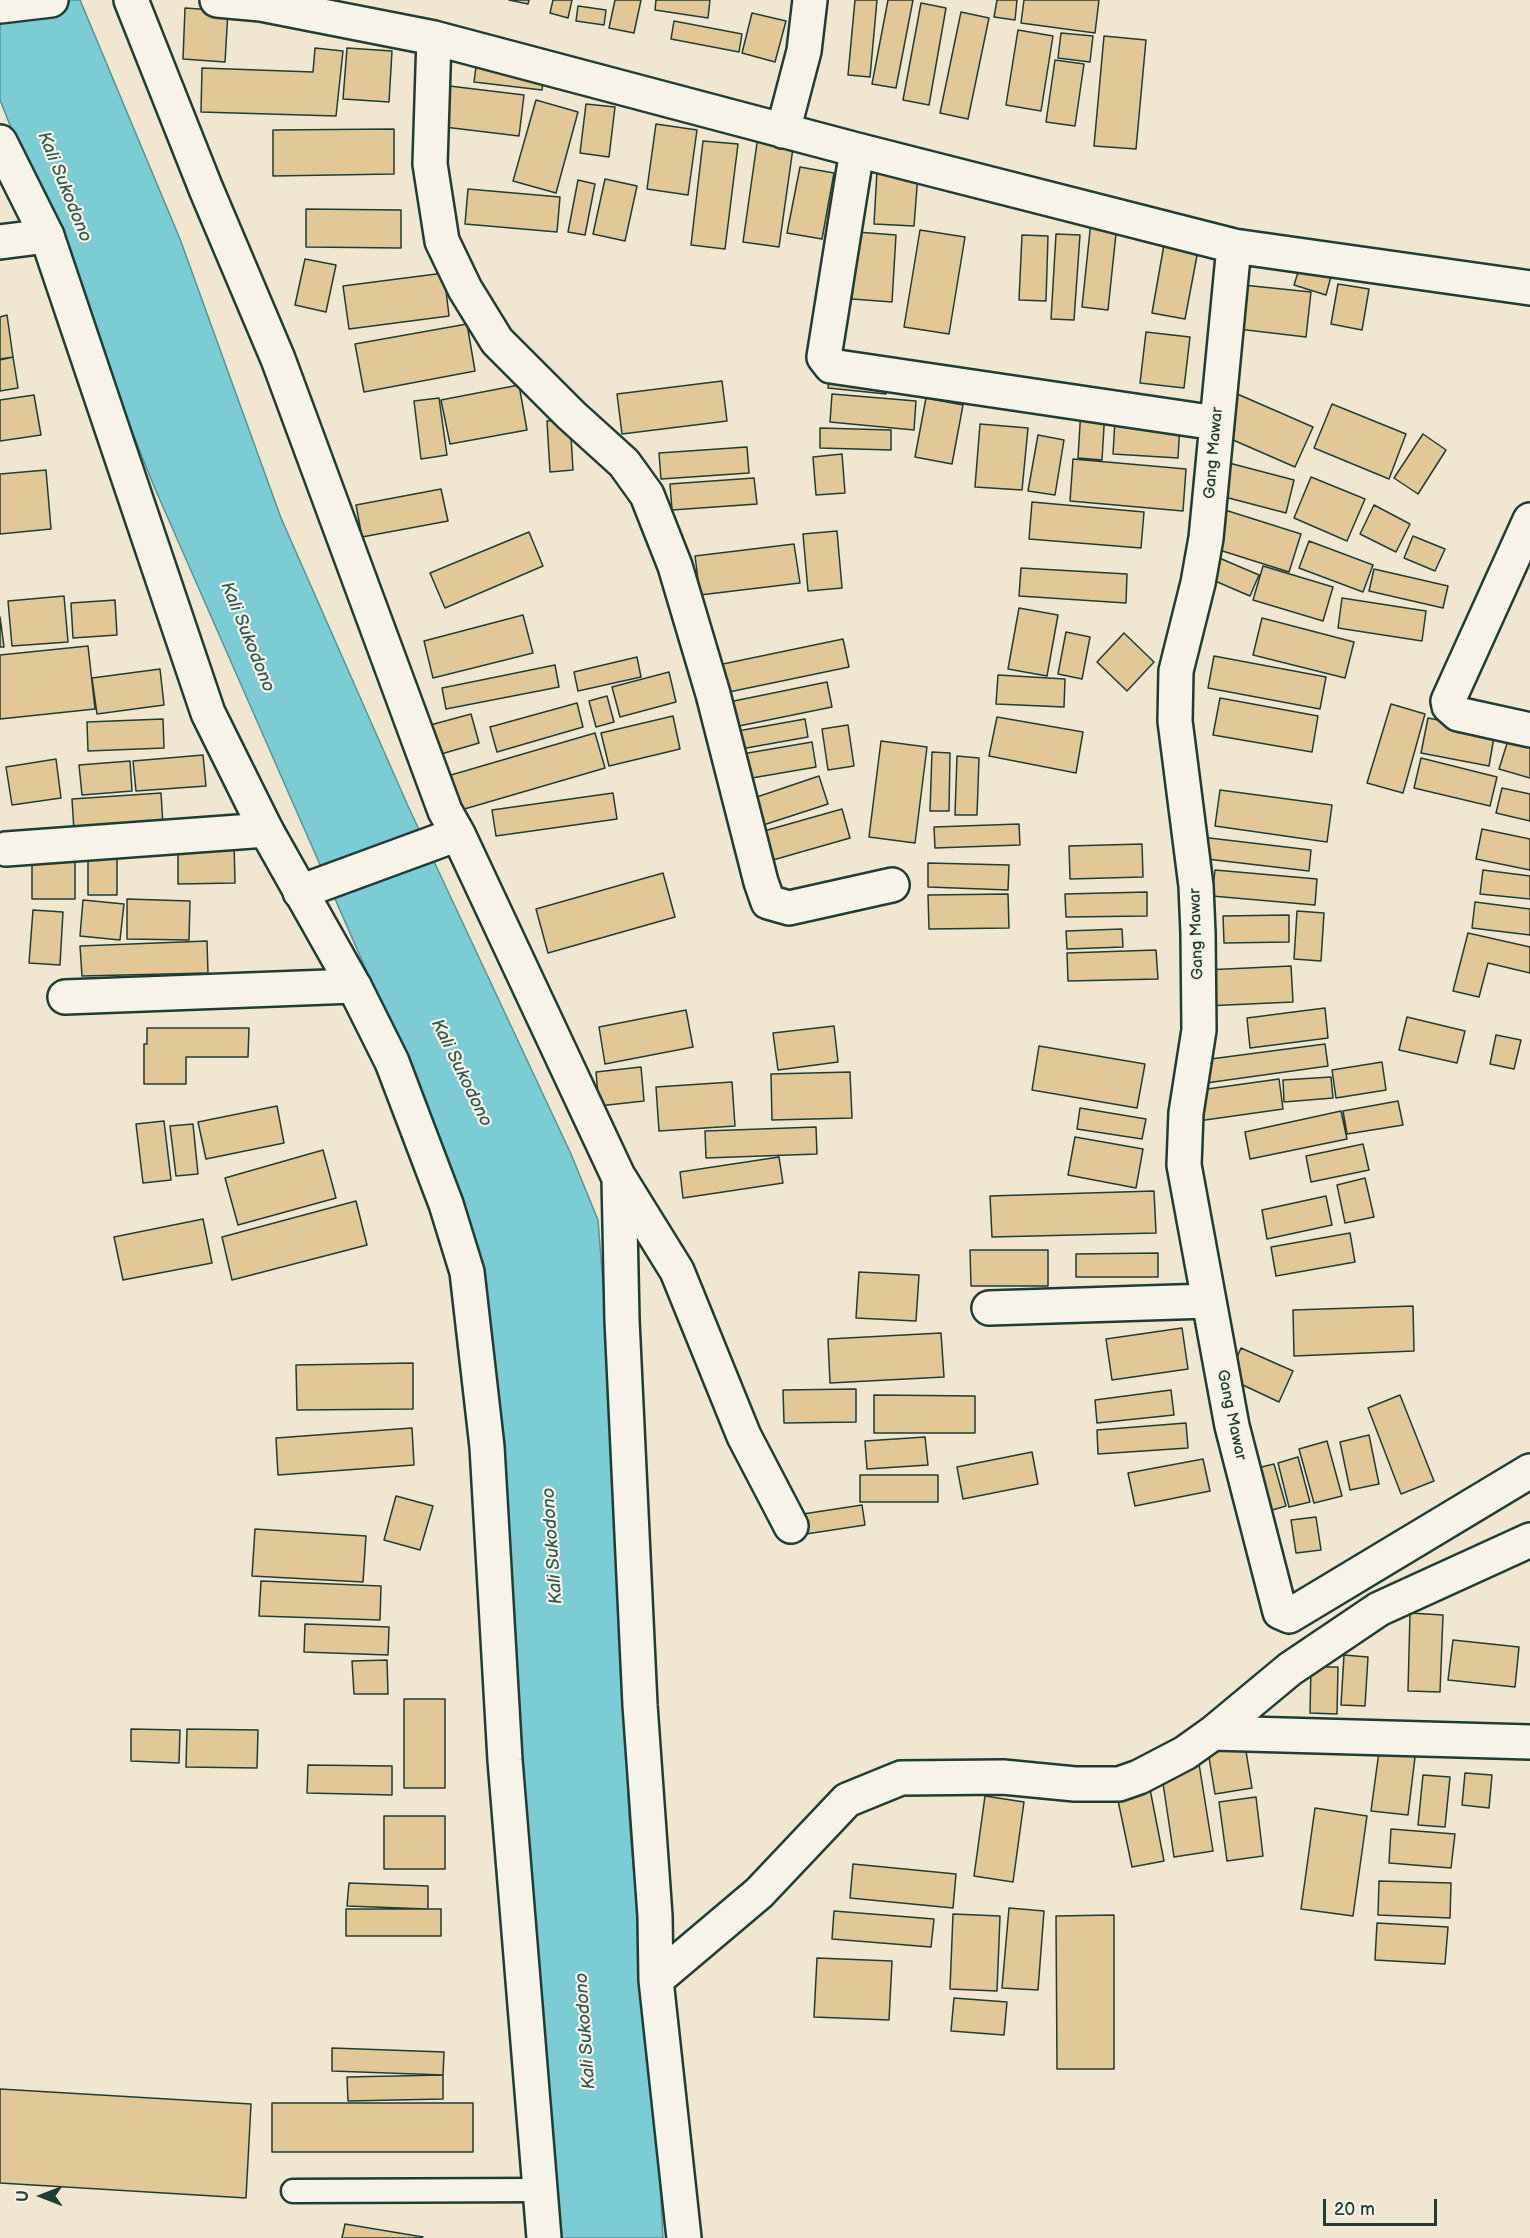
<!DOCTYPE html>
<html>
<head>
<meta charset="utf-8">
<style>
  body { margin:0 }
  #map { position:relative; width:1530px; height:2238px; overflow:hidden; background:#f1e6d0; font-family:"Balsamiq Sans",sans-serif }
  canvas { display:block }
  .north { position:absolute; left:12px; top:2166px; width:60px; height:60px; -webkit-text-stroke:4px #f7f3e8; paint-order:stroke; rotate:270deg; font-size:16px; font-weight:700; line-height:24px; text-align:center; color:#1f3d34 }
  .north::after { content:''; display:block; margin:auto; width:21px; height:27px; background:#1f3d34; clip-path:polygon(50% 0,100% 100%,50% 72%,0 100%) }
  .scale { position:absolute; left:1323px; top:2199px; width:114px; height:27px; box-sizing:border-box; border:3px solid #1f3d34; border-top:0; padding-left:8px; font-size:18px; line-height:21px; white-space:nowrap; color:#1f3d34; -webkit-text-stroke:4px #f7f3e8; paint-order:stroke }
</style>
</head>
<body>
<div id="map">
<canvas width="1530" height="2238"></canvas>
<div class="north">U</div>
<div class="scale">20 m</div>
</div>
<script>
const context = document.querySelector('canvas').getContext('2d');
context.lineJoin = 'round';
function fill(path, color) { context.fillStyle = color; context.fill(path, 'evenodd'); }
function trace(path, color, width, dash) { context.strokeStyle = color; context.lineWidth = width; context.lineCap = dash ? 'butt' : 'round'; context.setLineDash(dash || []); context.stroke(path); }
function label(font, color, halo, rows, align = 'center') {
  context.font = font + ' "Balsamiq Sans",sans-serif'; context.lineWidth = 4.5; context.setLineDash([]); context.textBaseline = 'middle'; context.strokeStyle = halo; context.fillStyle = color; for (const [text, x, y, turn = 0] of rows) {
    context.save(); context.translate(x, y); context.rotate((+turn || 0) * Math.PI / 180); context.textAlign = isNaN(turn) ? turn : align; if (halo) context.strokeText(text, 0, 0); context.fillText(text, 0, 0); context.restore();
  }
}
const water = new Path2D(`
  M0,0h80l100,239 101,279 127,288 163,348 27,66 16,206 15,391 30,349 4,72h-110l-80,-987 -84,-229 -236,-538 -153,-384z`);
const building = new Path2D(`
  M509,0h20l-1,4z
  M553,0h19l-4,18 -18,-5z
  M615,0h26l-7,33 -25,-5z
  M656,0h54l-2,18 -53,-8z
  M855,0h22l-7,77 -22,-2z
  M888,0h25l-17,88 -24,-4z
  M997,0h20l-2,20 -21,-3z
  M1024,0h75l-4,33 -74,-10z
  M921,3l25,5 -17,97 -26,-5z
  M578,6l28,4 -2,15 -28,-4z
  M185,8l43,3 -3,51 -42,-3z
  M961,12l28,6 -21,101 -28,-6z
  M752,13l34,8 -11,41 -33,-9z
  M674,21l68,13 -3,18 -68,-13z
  M1018,30l35,6 -12,75 -35,-6z
  M1061,33l32,3 -3,26 -32,-4z
  M1104,36l42,4 -10,109 -42,-3z
  M315,48l28,3 -7,65 -135,-4 1,-44 111,4z
  M347,48l45,3 -3,51 -46,-3z
  M477,59l68,9 -3,22 -68,-8z
  M1055,60l29,4 -9,62 -29,-4z
  M441,85l83,10 -5,41 -83,-10z
  M536,100l42,12 -22,81 -43,-12z
  M586,104l29,3 -6,50 -29,-4z
  M656,124l41,6 -9,65 -41,-6z
  M394,129v45l-121,2v-46z
  M758,136l36,5 -15,106 -36,-5z
  M703,141l35,3 -13,105 -34,-4z
  M800,167l34,6 -12,66 -35,-6z
  M877,171l41,3 -4,52 -40,-2z
  M605,179l32,7 -12,55 -32,-7z
  M578,180l17,4 -10,51 -17,-3z
  M468,189l92,8 -3,35 -92,-8z
  M306,209l95,1v38l-95,-1z
  M1091,221l26,3 -9,86 -26,-3z
  M920,230l45,7 -16,97 -45,-7z
  M857,232l39,3 -4,67 -40,-3z
  M1056,234l24,1 -6,85 -23,-1z
  M1022,235l26,1 -2,65 -27,-1z
  M1165,239l34,6 -14,74 -33,-6z
  M305,259l31,6 -10,47 -31,-7z
  M1302,260l31,9 -7,26 -32,-10z
  M444,273l5,43 -100,13 -6,-43z
  M1338,284l31,5 -7,41 -31,-6z
  M1243,285l68,7 -5,45 -68,-8z
  M7,315l6,42 -13,2v-42z
  M467,324l8,47 -111,21 -9,-48z
  M1146,332l44,5 -6,51 -44,-5z
  M13,357l5,31 -18,3v-31z
  M830,371l57,5 -1,18 -58,-6z
  M722,381l5,40 -105,13 -5,-40z
  M519,385l8,45 -77,14 -9,-44z
  M1235,393l78,34 -18,40 -78,-34z
  M832,394l84,7 -2,29 -84,-8z
  M34,395l7,40 -41,6v-41z
  M439,398l8,57 -26,4 -7,-58z
  M926,398l37,7 -11,59 -37,-7z
  M1332,404l74,30 -17,45 -75,-31z
  M1081,408l24,2 -3,50 -24,-2z
  M570,420l3,50 -23,2 -3,-51z
  M1115,420l65,3 -2,35 -65,-4z
  M980,424l48,4 -6,62 -47,-3z
  M820,428l71,2v20l-71,-2z
  M1423,434l23,16 -28,44 -24,-16z
  M1038,435l26,5 -9,55 -27,-4z
  M747,447l2,26 -88,6 -2,-26z
  M842,454l3,39 -29,2 -3,-38z
  M1073,459l113,10 -3,42 -113,-10z
  M1229,463l65,17 -8,33 -65,-17z
  M46,470l5,59 -51,5v-60z
  M1311,477l54,22 -18,42 -53,-23z
  M754,478l3,26 -85,6 -2,-26z
  M441,489l7,32 -86,16 -6,-32z
  M1032,502l112,10 -3,36 -112,-9z
  M1374,505l36,19 -14,28 -36,-18z
  M1225,510l76,24 -12,38 -76,-24z
  M837,531l5,57 -34,3 -5,-57z
  M529,532l14,34 -98,42 -15,-35z
  M1413,536l32,13 -10,22 -31,-13z
  M1309,541l64,24 -10,27 -64,-24z
  M794,544l6,39 -100,12 -5,-39z
  M1210,554l49,21 -9,21 -49,-21z
  M1263,566l70,21 -10,34 -70,-21z
  M1021,568l106,6 -1,29 -107,-7z
  M1374,569l74,17 -5,22 -74,-17z
  M64,596l4,46 -56,4 -4,-45z
  M1342,598l84,13 -4,30 -84,-13z
  M115,600l2,35 -44,3 -2,-35z
  M1019,608l39,7 -11,61 -39,-7z
  M523,615l10,38 -100,25 -9,-37z
  M0,617l4,30h-4z
  M1262,618l92,24 -9,36 -92,-23z
  M1066,632l24,5 -8,42 -24,-5z
  M1124,633l30,29 -27,29 -30,-29z
  M843,639l6,28 -120,25 -6,-28z
  M88,646l7,63 -95,10v-64z
  M1214,656l112,21 -6,32 -112,-21z
  M637,657l4,20 -63,14 -4,-19z
  M555,665l4,22 -113,22 -4,-21z
  M160,669l4,36 -67,9 -5,-36z
  M669,672l7,30 -56,15 -8,-30z
  M998,675l67,4 -1,28 -68,-3z
  M827,682l5,25 -98,20 -5,-25z
  M607,696l7,26 -18,5 -7,-26z
  M1220,698l98,18 -6,36 -99,-17z
  M577,703l6,24 -86,25 -7,-25z
  M1391,704l34,10 -22,79 -36,-10z
  M471,714l8,29 -48,14 -8,-30z
  M673,716l7,33 -71,17 -8,-33z
  M997,717l86,15 -7,41 -87,-17z
  M1428,718l67,13 -6,35 -68,-13z
  M163,719l1,29 -76,3 -1,-29z
  M805,719l3,18 -73,13 -3,-18z
  M848,725l6,41 -26,4 -6,-41z
  M595,733l10,35 -144,42 -10,-35z
  M1510,734l20,6v38l-31,-9z
  M881,741l46,6 -12,96 -46,-6z
  M812,742l4,25 -70,12 -4,-25z
  M932,752l18,1 -1,58h-19z
  M203,755l3,31 -70,5 -3,-30z
  M957,756l22,2 -2,57h-22z
  M1421,758l76,19 -7,29 -76,-18z
  M56,759l5,39 -49,7 -6,-38z
  M130,761l2,30 -50,4 -3,-30z
  M819,776l9,28 -74,24 -9,-27z
  M1502,788l28,6v27l-34,-8z
  M1220,790l112,15 -5,37 -112,-16z
  M161,793l2,32 -89,6 -2,-32z
  M613,793l4,26 -121,17 -4,-26z
  M842,809l8,29 -84,24 -9,-29z
  M1019,824l1,21 -85,3 -1,-21z
  M1482,829l48,10v31l-54,-11z
  M1201,837l110,13 -2,21 -111,-13z
  M178,842h56l1,41 -57,1z
  M1142,844l1,33 -73,2 -1,-33z
  M88,857h29v38h-29z
  M32,861h43v38h-43z
  M928,863l81,2 -1,25 -80,-3z
  M1215,870l102,9 -2,26 -103,-9z
  M1483,870l47,6v23l-50,-5z
  M663,873l12,44 -127,36 -12,-44z
  M1147,892v24l-81,1 -1,-23z
  M1008,894l1,34 -80,1 -1,-34z
  M127,899l63,2 -1,39 -62,-1z
  M83,900l41,4 -4,36 -40,-4z
  M1475,902l55,7v26l-58,-7z
  M33,910l30,2 -3,53 -31,-2z
  M1297,911l27,2 -3,48 -27,-2z
  M1289,915v27l-65,1 -1,-27z
  M1122,929l1,18 -56,2 -1,-18z
  M1468,933l62,14v26l-42,-10 -9,34 -26,-6z
  M207,941l1,32 -126,3 -2,-30z
  M1156,950l2,29 -90,2 -1,-28z
  M1291,966l2,36 -88,4 -1,-36z
  M1325,1008l3,30 -78,10 -3,-30z
  M686,1010l7,37 -88,17 -6,-37z
  M1407,1017l58,14 -8,32 -58,-13z
  M834,1026l4,36 -60,8 -5,-37z
  M147,1028h102l-1,29h-62v27h-42v-40h3z
  M1496,1035l25,5 -7,29 -24,-5z
  M1325,1044l3,22 -122,17 -3,-23z
  M1039,1046l106,18 -8,44 -105,-18z
  M1382,1062l4,28 -50,8 -4,-28z
  M641,1067l3,34 -45,5 -3,-34z
  M850,1072l2,46 -80,2 -1,-46z
  M1331,1077l2,21 -49,4 -1,-22z
  M1279,1079l4,30 -85,12 -5,-30z
  M732,1082l3,44 -76,5 -3,-44z
  M1398,1101l5,24 -56,9 -4,-23z
  M277,1106l7,37 -78,16 -8,-37z
  M1080,1108l66,11 -4,20 -65,-10z
  M1341,1111l6,28 -97,20 -5,-27z
  M164,1121l7,59 -28,3 -7,-59z
  M193,1124l5,50 -22,2 -6,-50z
  M816,1127l1,27 -111,4 -1,-27z
  M1075,1137l68,12 -7,39 -68,-13z
  M1363,1144l6,26 -58,12 -5,-26z
  M323,1150l13,48 -98,27 -13,-47z
  M779,1157l4,26 -100,15 -3,-26z
  M1365,1178l9,39 -29,6 -8,-38z
  M1154,1191l2,42 -164,4 -2,-41z
  M1326,1196l6,29 -65,14 -5,-29z
  M356,1201l11,44 -135,35 -10,-43z
  M203,1219l9,44 -89,17 -9,-43z
  M1350,1233l5,29 -79,14 -5,-29z
  M970,1250h78v36h-77z
  M1158,1253v24h-82v-23z
  M859,1272l60,3 -3,46 -60,-3z
  M1413,1306l1,45 -120,5 -1,-46z
  M1182,1328l6,41 -76,11 -6,-41z
  M941,1333l3,44 -114,6 -2,-44z
  M1241,1348l52,23 -14,31 -51,-24z
  M413,1363v46l-116,1 -1,-45z
  M856,1389v33l-72,1 -1,-33z
  M1171,1390l3,25 -77,8 -2,-23z
  M874,1395l101,1v37h-101z
  M1400,1395l34,86 -33,13 -33,-86z
  M1186,1423l2,25 -90,6 -1,-24z
  M412,1428l2,37 -136,10 -2,-37z
  M1369,1435l10,49 -29,6 -10,-48z
  M925,1437l3,28 -61,4 -2,-28z
  M1327,1441l15,55 -28,7 -15,-54z
  M1032,1452l6,32 -75,15 -6,-32z
  M1298,1457l12,45 -21,5 -11,-44z
  M1203,1459l7,32 -75,15 -7,-33z
  M1274,1464l12,42 -24,7 -13,-43z
  M860,1475h78v27h-78z
  M396,1496l37,10 -13,44 -36,-10z
  M862,1505l3,20 -72,11 -3,-20z
  M1316,1517l5,33 -25,3 -5,-33z
  M255,1529l111,7 -3,46 -111,-6z
  M261,1581l120,5 -1,34 -121,-4z
  M1410,1613l33,2 -3,77 -32,-1z
  M305,1624l84,3 -1,28 -84,-3z
  M1453,1640l66,7 -4,40 -67,-7z
  M1344,1655l24,2 -3,49 -24,-1z
  M387,1660l1,34h-34l-2,-33z
  M1311,1667h27l-1,47 -27,-1z
  M404,1699h41v89h-41z
  M131,1729l49,1 -1,33 -48,-2z
  M187,1729l71,1 -1,38 -71,-1z
  M1244,1739l8,49 -37,6 -8,-49z
  M1380,1744l36,5 -8,66 -37,-4z
  M1199,1764l14,87 -39,6 -13,-87z
  M308,1765l84,1v29l-85,-2z
  M1465,1773l27,2 -3,33 -27,-3z
  M1423,1775l27,2 -5,50 -27,-2z
  M1149,1784l15,77 -32,6 -16,-76z
  M985,1796l39,6 -11,80 -39,-6z
  M1256,1797l7,59 -36,5 -8,-59z
  M1315,1808l52,8 -14,100 -52,-7z
  M384,1816h61v53h-61z
  M1391,1829l64,5 -4,34 -62,-5z
  M853,1864l103,10 -3,34 -103,-10z
  M1379,1881l72,2 -1,35 -72,-3z
  M349,1883l79,3v23l-81,-3z
  M1009,1908l35,3 -6,79 -36,-2z
  M346,1909h95v27h-95z
  M834,1911l100,8 -3,28 -99,-8z
  M953,1914l47,2 -3,75 -47,-2z
  M1114,1915v154h-57l-1,-153z
  M1377,1923l71,4 -3,37 -70,-4z
  M817,1958l75,3 -3,59 -75,-3z
  M954,1998l53,4 -3,33 -53,-4z
  M332,2048l112,4 -1,23 -111,-4z
  M443,2075v24l-95,2 -1,-24z
  M0,2089l251,15 -5,94 -246,-15z
  M272,2103h201v49h-201z
  M345,2224l78,13 -1,1h-80z`);
const service = new Path2D(`
  M293,2191l248,-1`);
const minor = new Path2D(`
  M131,0l75,189 72,170 167,452 13,23 161,344 3,142 18,385 15,211 1,64 28,258
  M217,0l44,4 173,34 423,112 377,96 296,42
  M0,6l51,-6
  M434,38l-4,126 12,77 23,48 32,52 74,74 53,48 23,32 28,71 38,128 48,188 7,20 21,6 103,-23
  M783,131l21,-80 6,-51
  M857,150l-33,207 7,9 385,57
  M0,242l47,-6
  M1234,246l-28,292 -8,45 -22,88 -1,50 21,165 2,47 1,97 -13,83 -2,52 48,261 48,186 9,4 241,-145
  M1530,520l-82,181 1,5 9,8 72,16
  M6,849l260,-19
  M300,892l158,-58
  M65,997l289,-11
  M620,1179l57,92 67,165 47,90
  M989,1308l219,-7
  M1213,1733l317,9
  M656,1980l103,-87 88,-93 54,-22 102,-1 72,7h44l20,-7 46,-24 28,-20 77,-64 89,-60 151,-69`);
const secondary = new Path2D(`
  M0,142l47,94 161,477 58,117 88,156 38,76 54,142 21,68 20,175 18,313 39,478`);
const streetNames = [
  ["Gang Mawar",1214,453,-85],
  ["Gang Mawar",1197,934,-92],
  ["Gang Mawar",1231,1415,78]
];
const waterNames = [
  ["Kali Sukodono",64,187,68],
  ["Kali Sukodono",247,637,68],
  ["Kali Sukodono",461,1073,64],
  ["Kali Sukodono",553,1546,-94],
  ["Kali Sukodono",586,2031,-94]
];
fill(water, '#7bccd4');
trace(water, '#569394', 1.5);
fill(building, '#e2c797');
trace(building, '#1f3d34', 1.5);
trace(service, '#1f3d34', 27);
trace(minor, '#1f3d34', 38);
trace(secondary, '#1f3d34', 38);
trace(service, '#f7f3e8', 22);
trace(minor, '#f7f3e8', 33);
trace(secondary, '#f7f3e8', 33);
label('16px', '#1f3d34', '#f7f3e8', streetNames);
label('italic 18px', '#315a54', '#f7f3e8', waterNames);
</script>
</body>
</html>
